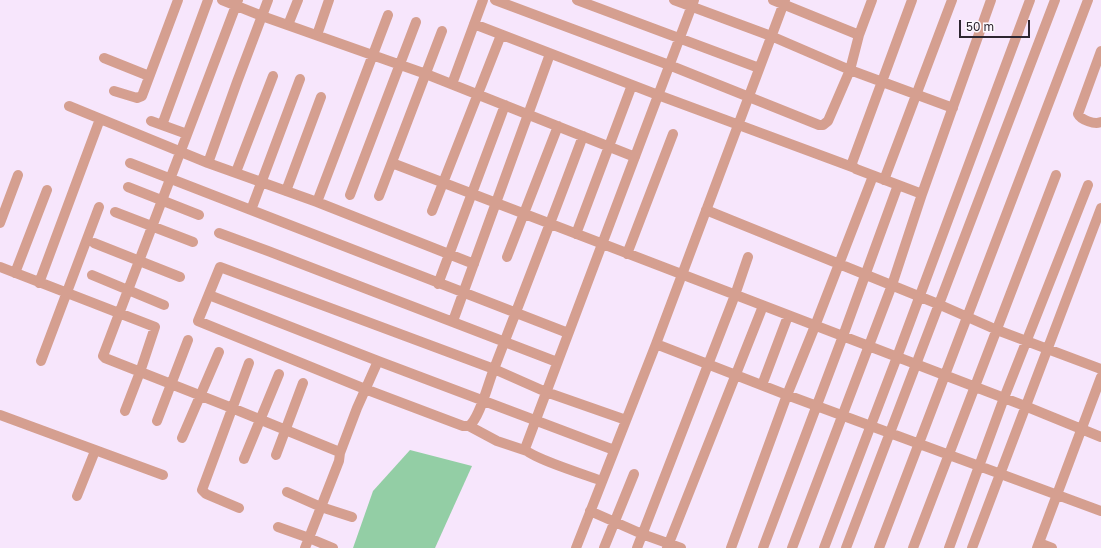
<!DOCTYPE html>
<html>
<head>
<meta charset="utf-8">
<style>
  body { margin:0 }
  #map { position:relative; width:1101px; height:548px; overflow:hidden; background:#f7e6fc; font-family:"Golos Text",sans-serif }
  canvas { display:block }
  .scale { position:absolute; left:959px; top:20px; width:71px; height:18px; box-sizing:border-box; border:2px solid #2d2630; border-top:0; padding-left:5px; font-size:12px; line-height:14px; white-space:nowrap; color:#2d2630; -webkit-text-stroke:3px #fdf9fe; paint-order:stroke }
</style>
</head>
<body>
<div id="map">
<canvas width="1101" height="548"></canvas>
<div class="scale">50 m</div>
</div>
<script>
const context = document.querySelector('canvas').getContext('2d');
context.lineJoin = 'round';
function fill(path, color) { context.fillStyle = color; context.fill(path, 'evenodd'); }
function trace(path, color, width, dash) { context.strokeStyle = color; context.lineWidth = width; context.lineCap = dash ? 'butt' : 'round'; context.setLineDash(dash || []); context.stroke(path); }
const green = new Path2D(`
  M410,450l62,16 -37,82h-82l20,-57z`);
const minor = new Path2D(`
  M222,0l40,16 164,58 209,83
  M238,0l-135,356 2,2 127,50 105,43 3,2 -1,8 -34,87
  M495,0l174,65 150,60h4l5,-4 22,-51 9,-35 13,-35
  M577,0l182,68
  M674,0l97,36 79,34 103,38
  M773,0l86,35
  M912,0l-60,163v3l4,3 66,25
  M474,24l184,71 197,73
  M288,25l10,-25
  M317,35l12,-35
  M1101,51l-23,63c3,6 17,11 23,8
  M104,58l45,18
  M452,84l31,-84
  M114,91l23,7 5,-2 36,-96
  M69,106l139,57 109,39 157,62
  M151,121l36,13
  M162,125l46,-125
  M583,136c-29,78 -59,155 -89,233 -6,14 -14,49 -25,57h-6l-98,-37 -167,-68 22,-54 274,102 52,23 80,28
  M130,163l438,170
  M208,163l29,-81 31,-82
  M392,163l633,243 76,31
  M236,172l37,-96
  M884,180l68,-180
  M128,187l71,28
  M286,191l35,-94
  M350,195l66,-173
  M379,196l63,-165
  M317,202l71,-187
  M251,210l49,-131
  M706,210l232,94 59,26 104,39
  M432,211l69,-176
  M115,212l78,30
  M0,223l18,-48
  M219,233l49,18 289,111
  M576,234l56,-149
  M94,243l86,34
  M627,254l46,-120
  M507,257l51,-131
  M0,267l155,60 -15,45 -15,39
  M15,273l32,-83
  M92,275l72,30
  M39,283l61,-164
  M438,284l67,-179
  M209,295l169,66 236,89
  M453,321l97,-267
  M656,344l131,51 314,116
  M41,361l58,-154
  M762,385l26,-69
  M0,415l163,60
  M157,421l31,-81
  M469,426l28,15 30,10
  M182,438l37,-86
  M340,453l17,-45 21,-47
  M276,455l27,-72
  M244,459l35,-85
  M602,481c-13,-5 -71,-23 -77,-32l1,-3 168,-446
  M287,492l34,15 31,10
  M77,496l18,-45
  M239,508l-33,-14 -4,-4 47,-127
  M590,511l52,23 39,14
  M278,527l31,11 24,10
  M1039,543l13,5
  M576,548l80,-204 129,-344
  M604,548l30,-74
  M637,548l98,-253 13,-38
  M667,548l96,-242
  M731,548l56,-153 28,-69 58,-150
  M763,548l80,-212 55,-151
  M792,548l100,-263 30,-91 69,-194
  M824,548l73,-191 133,-357
  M846,548l209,-548
  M879,548l209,-548
  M913,548l143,-373
  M949,548l55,-150 84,-213
  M972,548l129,-340
  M1037,548l64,-171`);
fill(green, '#93cea5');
trace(minor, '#d59f90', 10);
</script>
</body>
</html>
